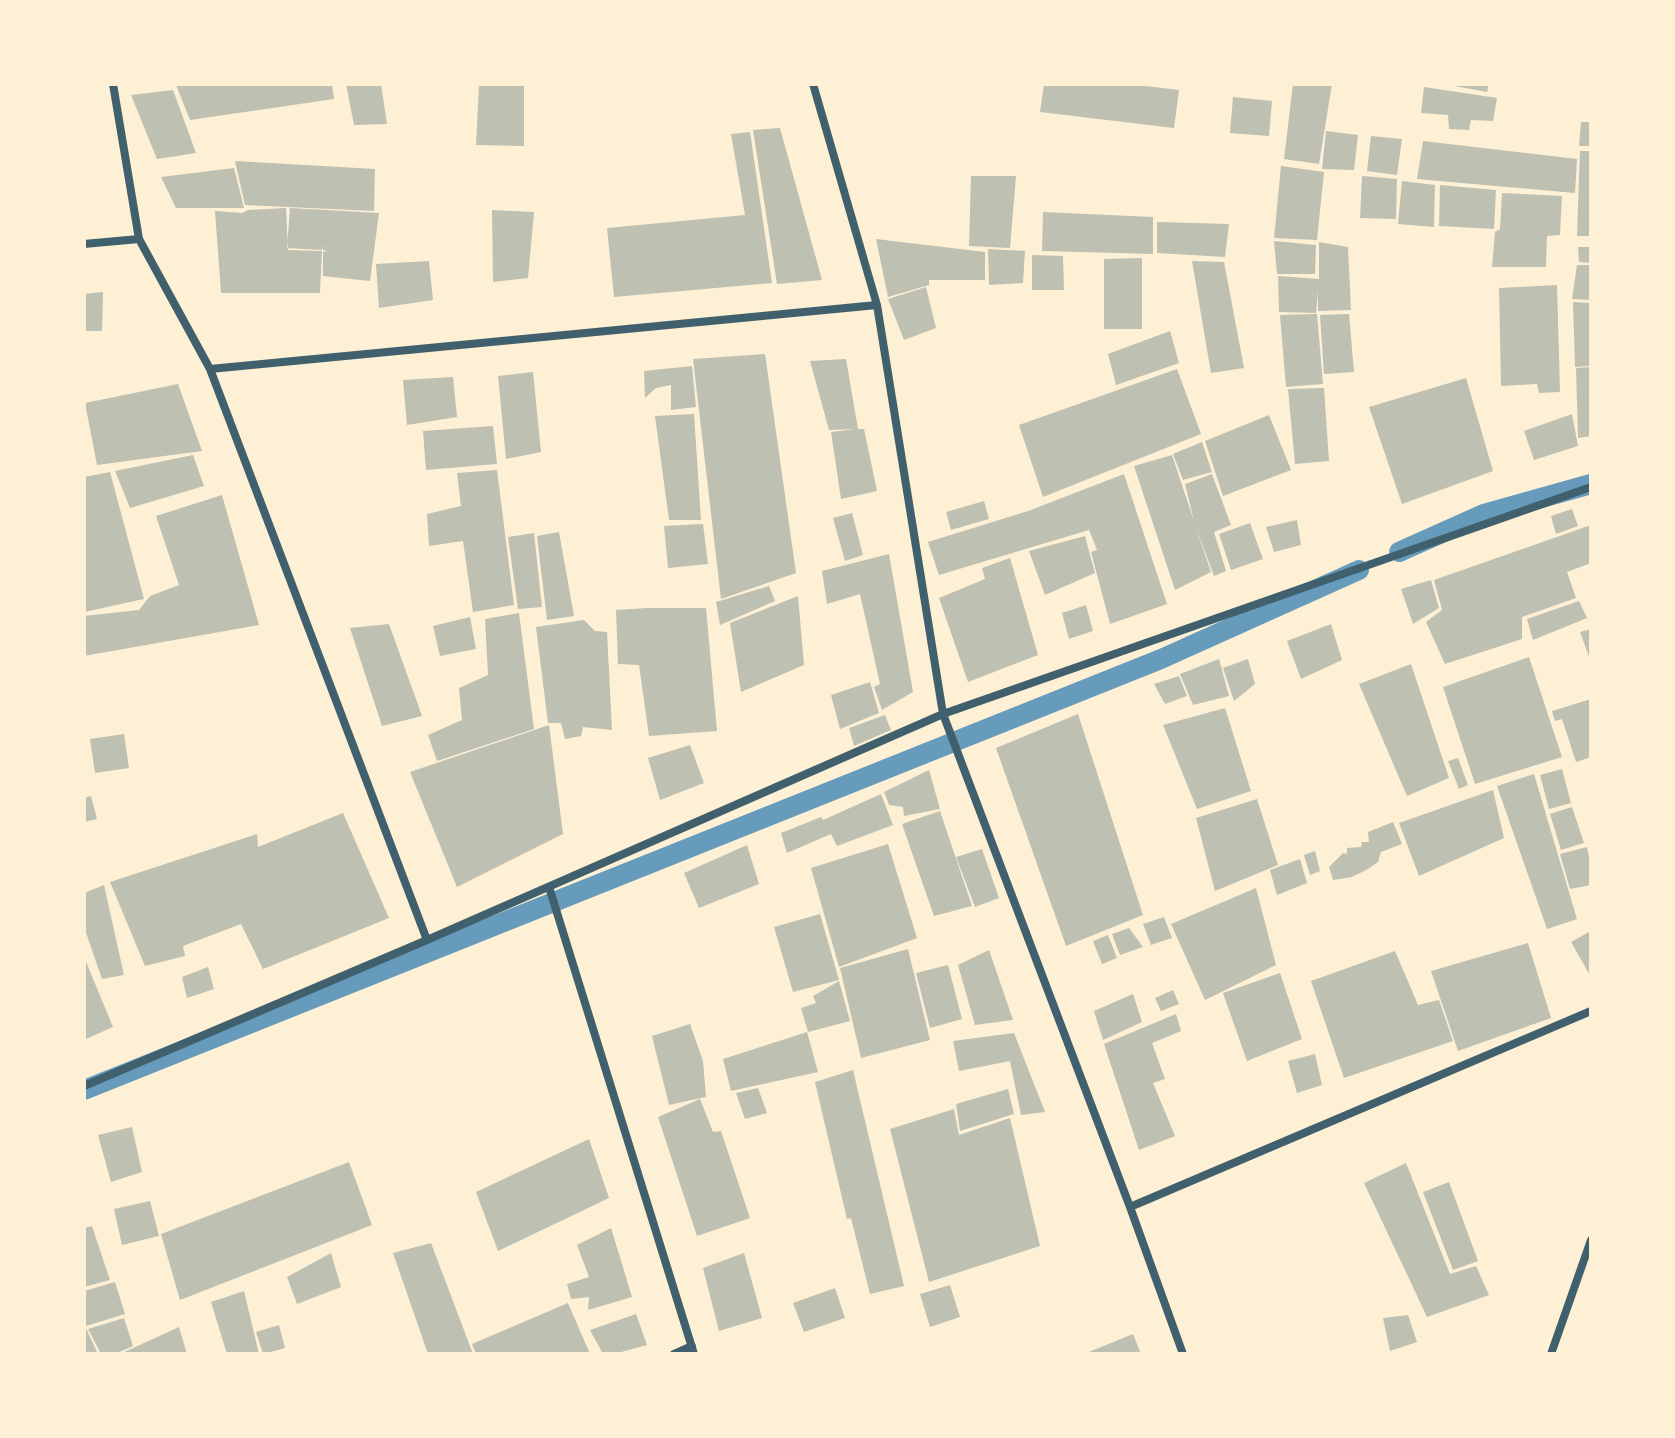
<!DOCTYPE html>
<html>
<head>
<meta charset="utf-8">
<style>
  body { margin:0 }
  #map { position:relative; width:1675px; height:1438px; overflow:hidden; background:#fdf0d5; font-family:"Noto Sans",sans-serif }
  canvas { display:block }
  .frame { position:absolute; inset:0; border:86px solid #fdf0d5; pointer-events:none }
</style>
</head>
<body>
<div id="map">
<canvas width="1675" height="1438"></canvas>
<div class="frame"></div>
</div>
<script>
const context = document.querySelector('canvas').getContext('2d');
context.lineJoin = 'round';
function trace(path, color, width, dash) { context.strokeStyle = color; context.lineWidth = width; context.lineCap = dash ? 'butt' : 'round'; context.setLineDash(dash || []); context.stroke(path); }
function fill(path, color) { context.fillStyle = color; context.fill(path, 'evenodd'); }
const stream = new Path2D(`
  M1399,552l85,-38 107,-30
  M84,1090l1077,-431 198,-89`);
const building = new Path2D(`
  M183,84h149l2,15 -144,21 -14,-35z
  M346,84h35l6,40 -33,1z
  M479,84h45v62l-48,-1z
  M1044,84h85l50,6 -5,38 -134,-16z
  M1293,84h39l-13,80 -35,-5z
  M1443,84h46l-2,8z
  M1424,87l73,11 -4,23 -22,-1 -2,10 -20,-1 -1,-14 -27,-2z
  M173,90l23,63 -39,6 -26,-64z
  M1233,97l39,4 -3,35 -39,-3z
  M1581,122h10v24h-12z
  M780,128l42,152 -45,4 -24,-154z
  M1326,131l32,4 -4,35 -32,-1z
  M750,132l22,151 -158,14 -7,-69 138,-13 -14,-81z
  M1371,136l31,3 -5,36 -30,-4z
  M1423,141l154,18 -2,34 -158,-14z
  M1580,151h11v85h-14z
  M235,161l140,8 -1,42 -129,-6z
  M1281,166l43,6 -7,68 -43,-2z
  M234,168l10,40h-68l-15,-31z
  M971,176h45l-6,72 -41,-2z
  M1362,176l35,3 -1,40 -36,-1z
  M1402,181l33,4 -1,42 -36,-3z
  M1440,185l56,5 -2,39 -55,-3z
  M1502,193l60,3 -2,39 -13,1 -1,31h-54l3,-35 5,-3z
  M286,208l2,42 34,1 -2,42h-99l-6,-82 27,2 6,-3z
  M290,208l89,5 -9,68 -47,-5v-24l5,-1 -5,-1v-5l-1,5 -35,-2z
  M492,210l42,2 -6,66 -35,4z
  M1043,212l110,5v37l-111,-3z
  M1157,222l72,2 -4,33 -68,-4z
  M876,239l109,13v28h-56v5l-41,12z
  M1274,241l42,4 -1,29h-38z
  M1319,242l29,5 3,63 -33,1v-20l-2,22 -37,-1 -1,-36 41,3z
  M1578,247h13v16l-12,-1z
  M988,249l37,2 -2,32 -34,2z
  M1032,255l31,1 1,34h-32z
  M1142,258v71h-38v-70z
  M429,261l4,39 -54,8 -3,-44z
  M1192,261l32,1 20,106 -33,5z
  M1577,265h14v35l-19,-1z
  M1557,285l3,107 -21,1 -2,-9 -36,2 -2,-98z
  M926,287l10,41 -32,12 -16,-41z
  M103,292l-1,39h-18v-37z
  M1573,302l18,1v63l-16,1z
  M1317,314l6,70 -37,3 -6,-72z
  M1349,314l5,58 -30,2 -4,-59z
  M1170,331l9,32 -63,22 -8,-31z
  M765,354l31,219 -75,26 -28,-240z
  M846,359l12,70h6l13,62 -36,8 -10,-67 24,-3 -26,1 -19,-69z
  M692,366l4,41 -25,3v-25l-15,3 -11,10 -1,-27z
  M1591,367v69l-13,2 -2,-70z
  M1177,369l24,65 -158,63 -24,-72z
  M533,372l8,80 -35,7 -8,-83z
  M453,377l4,40 -50,8 -4,-45z
  M1466,378l27,93 -91,33 -33,-97z
  M178,384l24,67 -105,14 -12,-62z
  M1324,388l5,73 -34,3 -7,-75z
  M694,414l7,106h-32l-14,-104z
  M1572,414l6,32 -44,14 -10,-29z
  M1269,415l22,55 -68,26 -18,-55z
  M493,426l4,38 -71,6 -3,-39z
  M1202,442l10,30 -29,8 -10,-26z
  M193,455l11,31 -74,22 -15,-37z
  M1172,455l22,66 -9,-37 27,-10 19,51 -17,7 12,39 -12,5 -19,-51 16,47 -36,18 -41,-124z
  M497,470l17,135 -41,7 -10,-71 -34,5 -2,-32 34,-8 -4,-33z
  M110,472l34,127 -60,13v-135z
  M1124,474l43,130 -57,20 -19,-72 6,-2 -8,-20 -150,45 -11,-33 100,-31z
  M222,495l37,130 -175,31v-40l55,-6 11,-14 29,-11 -23,-69z
  M984,501l5,18 -38,11 -5,-18z
  M1572,509l6,17 -22,8 -5,-18z
  M852,513l11,42 -18,6 -12,-43z
  M1297,520l4,25 -27,7 -8,-25z
  M1250,523l13,36 -32,11 -12,-36z
  M703,524l5,40 -40,4 -4,-42z
  M1591,525v38l-24,9 9,26 -54,19v22l-77,25 -19,-42 16,-12 -8,-30z
  M559,532l15,84 -27,4 -10,-84z
  M534,533l8,74 -24,2 -10,-72z
  M1085,536l10,37 -50,22 -16,-44z
  M889,554l24,138 -31,18 -8,-23 6,-3 -20,-90 -33,10 -5,-33z
  M1010,558l28,97 -70,27 -29,-84 46,-19 -3,-11z
  M1431,580l8,28 -26,16 -12,-35z
  M769,586l6,15 -55,24 -4,-23z
  M798,596l6,69 -63,27 -11,-69z
  M1579,601l8,17 -54,22 -6,-21z
  M1086,605l7,26 -24,8 -7,-26z
  M647,608h59l11,123 -68,5 -10,-71 -21,-1 -2,-54z
  M519,613l15,116 -97,32 -9,-26 34,-15 -3,-32 29,-13 -3,-56z
  M470,617l6,32 -36,7 -7,-30z
  M584,620l11,11 12,1 5,98 -29,-3 -2,9 -16,3 -4,-16h-13l-12,-96z
  M389,624l33,92 -40,10 -32,-98z
  M1331,624l11,36 -41,19 -14,-38z
  M1591,629v33l-11,-30z
  M1529,657l33,100 -87,27 -32,-97z
  M1219,659l10,37 -36,9 -13,-31z
  M1248,659l7,25 -21,17 -11,-33z
  M1411,664l38,114 -42,18 -48,-112z
  M1179,676l8,20 -22,8 -11,-20z
  M870,682l9,31 -39,16 -9,-34z
  M1591,699v58l-15,5 -14,-43 -7,2 -3,-10z
  M1225,708l26,83 -54,18 -34,-84z
  M1078,714l65,201 -77,31 -70,-198z
  M885,715l6,15 -37,16 -5,-18z
  M549,725l14,109 -106,53 -47,-115z
  M124,734l5,34 -34,5 -5,-34z
  M690,745l14,38 -44,17 -12,-42z
  M1458,758l10,27 -9,4 -11,-28z
  M1562,769l9,34 -22,6 -9,-34z
  M929,770l11,39 -36,7 -1,-9 -14,-2 -5,-13z
  M1534,774l43,145 -30,10 -50,-143z
  M1493,790l11,48 -85,38 -20,-53z
  M881,794l12,31 -56,21 -6,-12 -44,19 -6,-20 40,-16 2,3z
  M91,796l6,23 -13,3v-24z
  M1257,799l21,66 -63,26 -19,-73z
  M1572,807l12,36 -23,7 -11,-36z
  M940,811l32,95 -38,10 -32,-92z
  M343,813l46,105 -126,51 -22,-45 -58,22 2,10 -40,10 -35,-84 147,-48 1,13z
  M1393,822l9,22 -21,8 -3,10 -10,7 -16,8 -19,3 -4,-13 14,-14 4,1v-6l14,-1 1,-5h7l-1,-10z
  M888,844l29,94 -78,29 -28,-99z
  M747,845l12,39 -60,24 -15,-35z
  M1587,847l4,19v19l-21,4 -10,-35z
  M982,849l17,49 -24,9 -19,-50z
  M1315,851l5,20 -10,4 -6,-20z
  M1300,859l7,24 -30,12 -7,-25z
  M104,885l20,90 -22,4 -18,-52v-34z
  M1256,888l20,77 -71,35 -34,-76z
  M820,914l19,66 -46,12 -19,-65z
  M1164,917l8,21 -21,7 -8,-21z
  M1129,928l14,19 -23,8 -8,-21z
  M1591,931v46l-20,-35z
  M1108,935l9,23 -15,6 -9,-23z
  M1528,943l23,75 -93,33 -27,-80z
  M908,949l22,91 -69,18 -21,-90z
  M989,950l24,70 -38,5 -17,-60z
  M1395,951l23,54 21,-5 14,41 -109,37 -33,-97z
  M84,957l29,70 -29,13z
  M948,965l14,54 -32,9 -14,-55z
  M208,967l6,22 -27,9 -5,-21z
  M1280,973l22,66 -55,22 -24,-68z
  M839,981l11,40 -42,11 -7,-24 15,-5 -3,-7z
  M1173,990l6,14 -18,7 -6,-13z
  M1133,994l9,28 -39,18 -9,-29z
  M1176,1014l5,17 -29,12 13,36 -12,4 22,53 -36,14 -35,-106z
  M690,1024l13,37 3,36 -37,8 -17,-69z
  M807,1032l11,40 -87,19 -8,-32z
  M1014,1033l31,79 -24,3 -11,-54 -51,10 -6,-30z
  M1315,1054l7,31 -25,8 -9,-32z
  M853,1070l51,216 -34,8 -19,-76 -4,1 -32,-137z
  M758,1088l9,25 -22,6 -9,-26z
  M1008,1089l6,25 -54,17 -4,-27z
  M700,1099l13,33 8,-1 29,87 -53,18 -39,-119z
  M954,1109l5,26 51,-17 30,128 -111,36 -39,-153z
  M132,1127l10,45 -31,10 -13,-47z
  M589,1139l20,59 -111,53 -22,-59z
  M349,1162l23,63 -192,75 -19,-66z
  M1406,1163l44,111 26,-8 13,29 -62,22 -63,-134z
  M1449,1182l29,79 -25,9 -30,-78z
  M150,1201l9,35 -37,9 -8,-36z
  M92,1226l18,54 -26,7v-59z
  M611,1228l21,69 -44,13 1,-13 -18,2 -4,-15 22,-7 -12,-32z
  M431,1243l42,111h-45l-35,-101z
  M331,1253l10,34 -44,17 -10,-27z
  M744,1253l18,65 -43,13 -16,-63z
  M115,1282l10,32 -39,12 -2,-35z
  M950,1285l10,32 -30,10 -10,-33z
  M835,1288l10,30 -41,14 -11,-29z
  M244,1291l15,63h-32l-16,-52z
  M568,1303l22,51h-114l-4,-10z
  M636,1314l11,31 -33,9h-11l-13,-24z
  M1408,1315l9,27 -27,9 -7,-33z
  M124,1318l9,28 -18,8h-14l-13,-25z
  M84,1324l14,30h-14z
  M279,1325l6,23 -22,6 -7,-22z
  M179,1327l8,27h-67z
  M1133,1334l8,20h-57z`);
const minor = new Path2D(`
  M113,84l26,155 71,130 217,571
  M813,84l64,221 66,409 187,493 53,147
  M84,244l55,-5
  M210,369l667,-64
  M549,887l145,467
  M84,1086l343,-146 516,-226 648,-227
  M1130,1207l461,-196
  M674,1354l18,-8
  M1551,1354l40,-114`);
trace(stream, '#669bbc', 20);
fill(building, '#bec0b2');
trace(minor, '#3f606c', 8);
</script>
</body>
</html>
